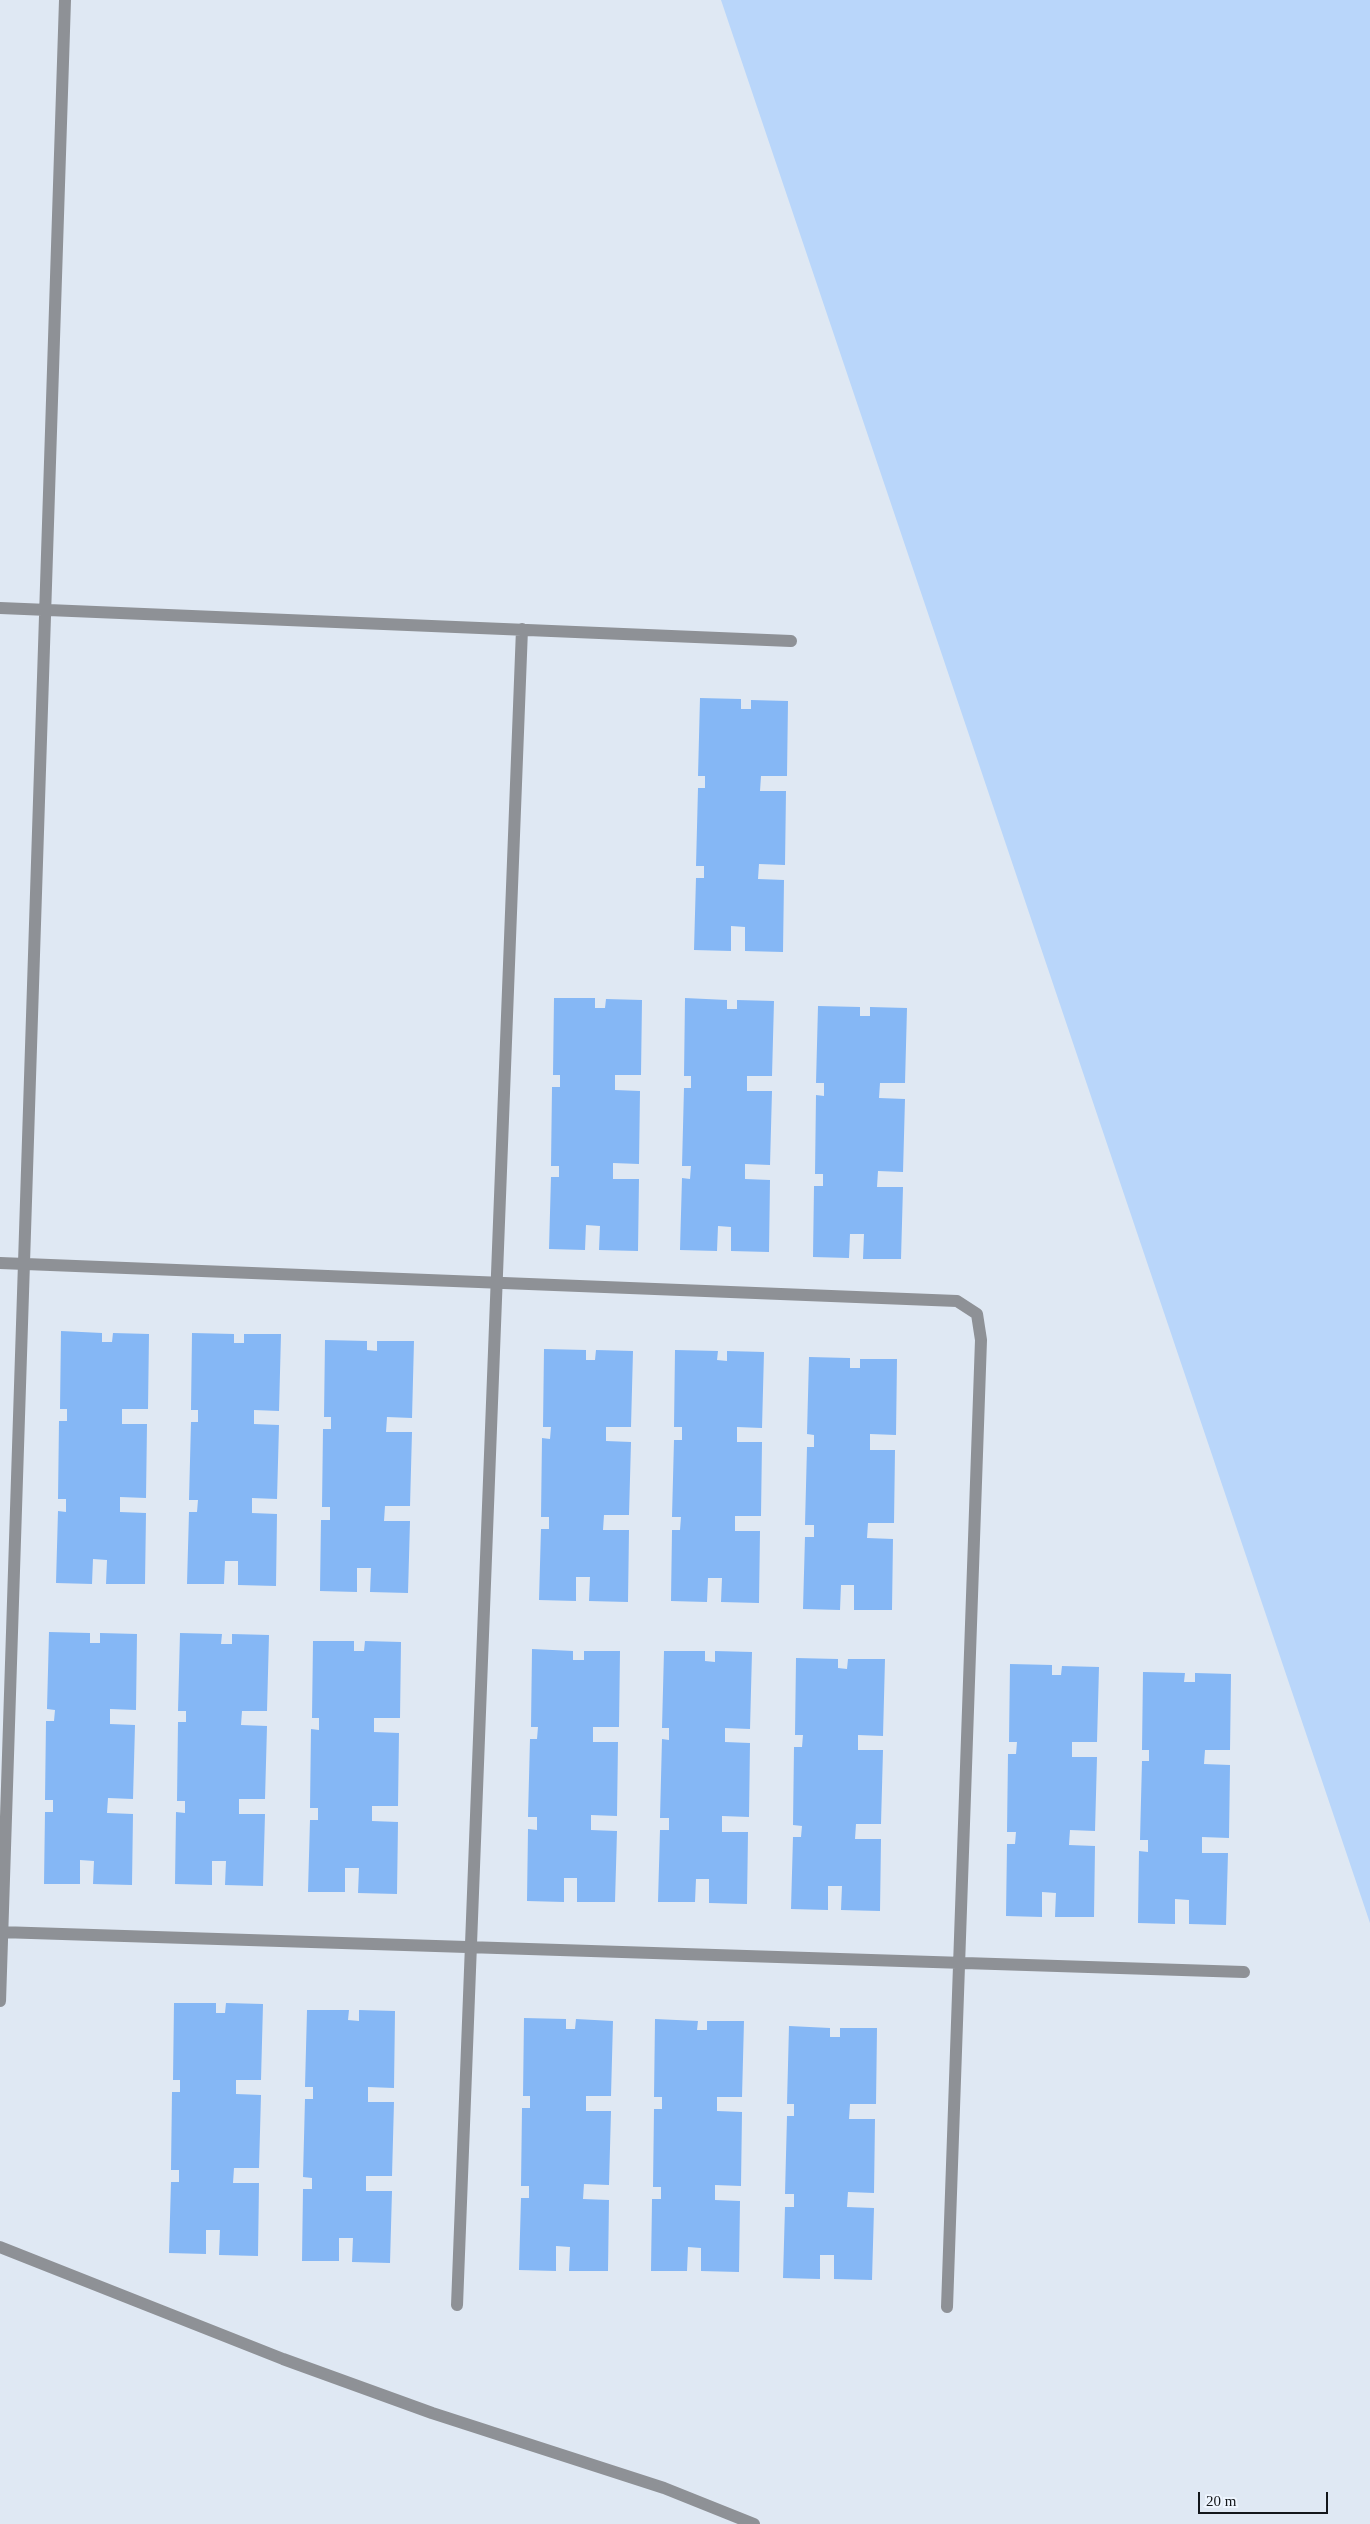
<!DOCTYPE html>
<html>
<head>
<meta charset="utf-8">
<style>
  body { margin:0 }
  #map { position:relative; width:1370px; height:2524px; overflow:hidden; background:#dfe8f3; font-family:"Times New Roman",serif }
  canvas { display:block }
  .scale { position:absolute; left:1198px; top:2492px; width:130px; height:22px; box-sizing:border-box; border:2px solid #13161a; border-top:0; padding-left:6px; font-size:15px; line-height:18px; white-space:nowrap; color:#13161a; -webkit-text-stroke:4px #eef5fe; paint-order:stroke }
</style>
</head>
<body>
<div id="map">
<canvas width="1370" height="2524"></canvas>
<div class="scale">20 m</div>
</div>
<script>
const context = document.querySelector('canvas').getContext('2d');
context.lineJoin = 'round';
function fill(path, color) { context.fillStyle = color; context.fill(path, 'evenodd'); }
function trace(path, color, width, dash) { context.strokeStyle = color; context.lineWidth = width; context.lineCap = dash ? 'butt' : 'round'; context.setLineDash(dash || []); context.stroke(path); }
const green = new Path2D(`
  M721,0h649v1923z`);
const building = new Path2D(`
  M700,698l41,1v10h10v-9l37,1 -1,75h-26l-1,15h26l-1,74 -26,-1 -1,15 26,1 -1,72 -38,-1v-24l-14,-1v25l-37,-1 2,-72h8v-12h-8l2,-78h7v-12h-7z
  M554,998h41v10h10l1,-9 36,1 -1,75h-26v15l25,1 -1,73 -26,-1v16h26l-1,72 -39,-1 1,-24 -14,-1 -1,25 -36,-1 2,-72h8v-11h-8l1,-79h8v-12h-7z
  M685,998l42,2v9h10v-9l37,1 -2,75h-25v15h25l-2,74 -25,-1v15l25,1 -1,72 -38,-1v-24l-13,-1 -1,25 -37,-1 2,-72 8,1 1,-13h-9l2,-78h7v-12h-7z
  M818,1006l42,1v9h10v-9l37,1 -2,75h-25l-1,15 26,1 -2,73 -25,-1 -1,16h26l-2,72h-38l1,-25h-14l-1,24 -36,-1 1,-71h9v-12h-8l1,-79 8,1v-13h-8z
  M61,1331l41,2v9h10l1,-9 36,1 -1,75h-26v15h25l-1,74 -26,-1v15l26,1 -1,71h-39l1,-24 -14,-1 -1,25 -36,-1 2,-72 8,1v-13h-8l1,-78h8v-12h-7z
  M192,1333l42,1v9h10v-9h37l-2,77 -25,-1v14l25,1 -2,74 -25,-1v15l25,1 -1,72 -38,-1v-24h-13l-1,23h-37l2,-72h8l1,-12h-9l2,-78h7v-12h-7z
  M325,1340l42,1v9l10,1v-10h37l-2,77 -25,-1 -1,15h26l-2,74h-25l-1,15h26l-2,72 -38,-1 1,-24h-14v24l-37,-1 1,-71h9v-13h-8l1,-78h8v-12h-7z
  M544,1349l42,1v10h9l1,-10 37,1 -2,76h-25v14l25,1 -2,73h-25l-1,15h26l-1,72 -39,-1 1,-24h-14v24l-37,-1 2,-71h8v-12h-8l1,-79 8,1 1,-12h-8z
  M675,1350l43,1 -1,9 10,1v-10l37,1 -2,76 -25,-1v15h25l-1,74h-26v15h25l-1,72 -38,-1 1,-24h-14l-1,24 -36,-1 1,-71h8l1,-13h-9l2,-77h8v-13h-8z
  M809,1357l41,1v10h10v-9h37l-1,76 -26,-1v16h25l-1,73h-26l-1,15 26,1 -1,71h-38v-25h-13l-1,25 -37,-1 2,-72h9v-12h-9l2,-78h7v-12l-7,-1z
  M49,1632l41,1v10h10v-10l37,1 -1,76 -26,-1v15l25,1 -2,74 -25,-1 -1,15 26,1 -1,71 -39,-1 1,-23 -14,-1v24h-36l1,-72h8v-12h-8l1,-79h8l1,-11 -8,-1z
  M180,1633l42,1 -1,10h11v-10l37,1 -2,76h-25l-1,14 26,1 -2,73h-26v15h26l-2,72 -38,-1 1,-24h-14v24l-37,-1 1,-72 9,1v-12h-8l1,-79h8v-11h-8z
  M313,1641h41v10h10l1,-10 36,1 -1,76h-26v14l25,1 -1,73h-26v15l26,1 -1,72 -39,-1 1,-25h-14v24h-37l2,-72h8v-12h-8l1,-79 8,1v-12h-7z
  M532,1649l41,2v9h11v-9h36l-1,76h-26v15h25l-1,74 -26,-1v15l26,1 -2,71h-38v-24h-13v24l-37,-1 1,-72 9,1v-13h-9l2,-78h7l1,-12h-7z
  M664,1651h41v10l10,1v-11l37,1 -2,77 -25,-1v14l25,1 -1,74 -27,-1v16h26l-1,72 -38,-1v-24h-13l-1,23h-37l2,-72h9v-12h-9l2,-79 7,1v-12h-7z
  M796,1658l42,1v9l9,1 1,-10h37l-2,77 -25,-1v15h25l-2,74h-25l-1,15h26l-1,72 -39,-1 1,-24h-14v24l-37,-1 2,-72h8l1,-11 -9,-1 1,-78h8l1,-12h-8z
  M1010,1664l42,1v10h9l1,-9 37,1 -2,75h-25v15h25l-2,74 -25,-1 -1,15 26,1 -1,71h-39l1,-24 -14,-1v25l-36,-1 1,-72h8l1,-12h-9l1,-78h8l1,-12h-8z
  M1143,1672l42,1 -1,9h11v-9l36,1 -1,76h-25l-1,14 26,1 -1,73 -27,-1v16h26l-2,72 -37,-1v-24l-14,-1v25l-37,-1 1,-72 9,1v-12h-8l2,-79h7v-11h-7z
  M174,2003h42v10h9l1,-10 37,1 -2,76h-25v14l25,1 -2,73h-25l-1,15h26l-1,73 -39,-1 1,-25h-14v24l-37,-1 2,-71h8v-12h-8l1,-78h8v-12h-7z
  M307,2010h42l-1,10 11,1v-11l36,1 -1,77 -26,-1v15h26l-2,74h-26v15h26l-2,72 -38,-1 1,-24h-14v23h-37l1,-72h9v-11l-9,-1 2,-78h8v-12h-8z
  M524,2018l42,1v10h9l1,-10 37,2 -2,75h-25v15h25l-2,74 -25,-1 -1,15 26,1 -1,71h-39l1,-24 -14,-1v25l-37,-1 2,-72h8v-12h-8l1,-78h8v-12h-7z
  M655,2019l43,2 -1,9h10v-9h37l-2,76h-25v14l25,1 -1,74 -26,-1v15l25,1 -1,71 -38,-1v-23l-13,-1 -1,24h-36l1,-72h9v-12h-8l1,-78h8v-12h-8z
  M789,2026l41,2v9h10v-9h37l-1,76h-26l-1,15h26l-1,74 -26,-1 -1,15 27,1 -2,72 -38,-1v-24h-14v24l-37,-1 2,-71h9v-13h-9l2,-78h7v-12h-7z`);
const minor = new Path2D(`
  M0,608l791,33
  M0,1263l957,38 20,13 4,26 -34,967
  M0,1932l1244,40
  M0,2001l65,-2001
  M0,2247l283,112 149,54 232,75 90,36
  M457,2305l65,-1676`);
fill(green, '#b9d6fa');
fill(building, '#85b7f5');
trace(minor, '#8e9196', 12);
</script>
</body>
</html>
